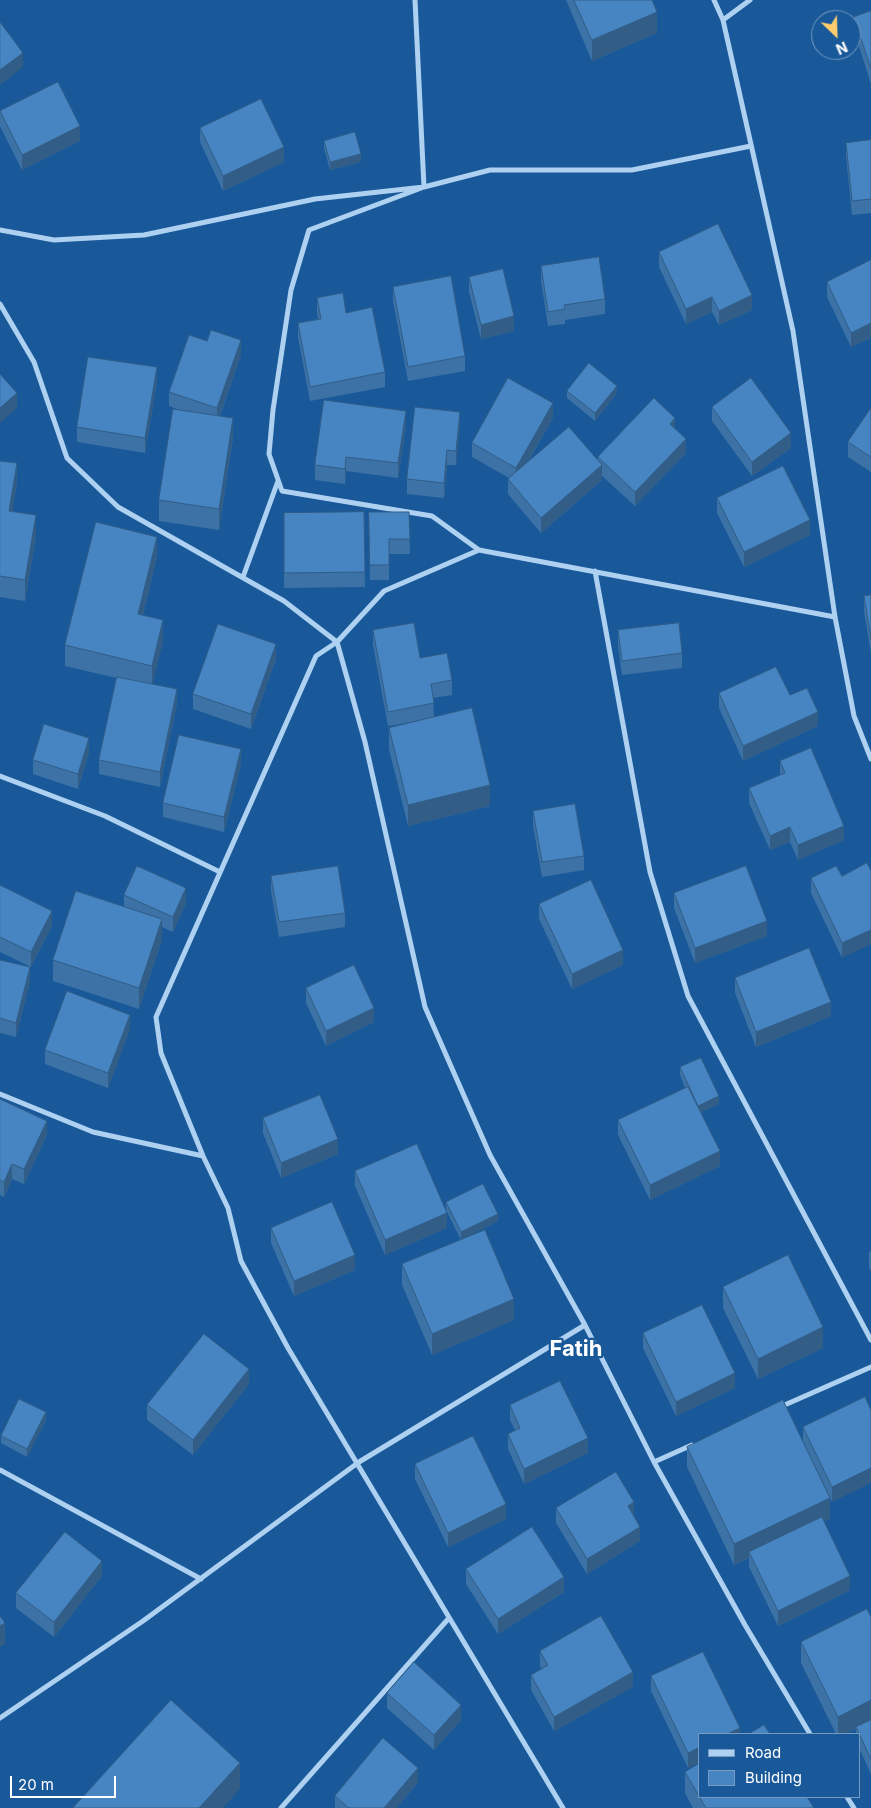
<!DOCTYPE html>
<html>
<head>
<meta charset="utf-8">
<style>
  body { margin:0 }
  #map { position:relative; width:871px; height:1808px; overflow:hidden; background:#195999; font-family:Inter,sans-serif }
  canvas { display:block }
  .legend { position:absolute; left:698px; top:1733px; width:162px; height:65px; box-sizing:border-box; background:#195999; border:1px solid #759bc2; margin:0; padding:6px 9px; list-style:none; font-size:15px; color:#fff }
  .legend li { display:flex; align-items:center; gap:10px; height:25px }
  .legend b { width:25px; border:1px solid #759bc2 }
  .north { position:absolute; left:811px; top:10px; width:50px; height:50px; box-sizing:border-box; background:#195999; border:1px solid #759bc2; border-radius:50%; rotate:156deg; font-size:14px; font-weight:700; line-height:20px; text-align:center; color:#fff }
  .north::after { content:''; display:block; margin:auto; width:18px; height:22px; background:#ffcc6e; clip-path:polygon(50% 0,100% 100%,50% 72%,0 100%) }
  .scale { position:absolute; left:10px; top:1776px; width:106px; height:22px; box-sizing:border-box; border:2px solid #fff; border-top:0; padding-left:6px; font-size:15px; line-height:18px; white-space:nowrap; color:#fff; -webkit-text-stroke:4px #195999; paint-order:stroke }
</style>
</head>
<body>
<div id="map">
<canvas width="871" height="1808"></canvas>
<ul class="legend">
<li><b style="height:6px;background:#aed1f1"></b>Road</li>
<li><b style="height:14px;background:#4685c1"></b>Building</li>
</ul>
<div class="north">N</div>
<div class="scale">20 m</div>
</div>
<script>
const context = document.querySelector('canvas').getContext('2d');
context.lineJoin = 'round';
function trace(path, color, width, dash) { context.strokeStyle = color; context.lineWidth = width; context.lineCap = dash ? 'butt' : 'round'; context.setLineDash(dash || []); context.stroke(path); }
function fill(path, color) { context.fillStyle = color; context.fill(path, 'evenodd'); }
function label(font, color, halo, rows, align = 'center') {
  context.font = font + ' Inter,sans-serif'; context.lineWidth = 4.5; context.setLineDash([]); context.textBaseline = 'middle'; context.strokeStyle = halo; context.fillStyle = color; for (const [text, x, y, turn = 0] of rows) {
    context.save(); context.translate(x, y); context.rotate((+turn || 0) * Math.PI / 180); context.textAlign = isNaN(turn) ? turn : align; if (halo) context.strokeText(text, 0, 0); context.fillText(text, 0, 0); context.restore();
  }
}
const minor = new Path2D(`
  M415,0l9,187 -115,43 -18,60 -18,120 -4,44 13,37 150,25 47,34
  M714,0l9,20 70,311 42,286 19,99 17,43
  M723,20l27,-20
  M0,230l54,10 90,-5 171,-36 109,-12 66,-17h142l119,-24
  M0,304l34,58 33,96 51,49 166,94 53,41 28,100 60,265 65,148 95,170
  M595,571l55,301 38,124 183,344
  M243,577l35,-96
  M0,776l105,40 115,56
  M0,1094l93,38 110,24
  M780,1407l91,-40
  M654,1462l38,-17
  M0,1470l201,109
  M0,1718l143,-97 216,-159 226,-137 69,137 91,163 65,109
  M847,1797l7,11
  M281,1808l168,-190
  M563,1808l-275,-460 -47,-87 -13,-53 -25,-52 -42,-103 -5,-36 160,-361 21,-14 47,-51 95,-41 356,67`);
const wall = new Path2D(`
  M566,0h86l5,33 -65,28z
  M871,11v73l-17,-53v-14z
  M0,111l80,30 -58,29 -22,-44z
  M200,128l84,34 -61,29 -23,-49z
  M871,140v73l-19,2 -6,-58v-14z
  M324,141l37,21 -31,8 -6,-22z
  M659,252l93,58 -33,15 -7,-13 -26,12 -27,-57z
  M871,260v78l-20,9 -24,-50v-15z
  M541,266l64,33v15l-40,6v4l-17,2 -7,-45z
  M469,277l45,54 -33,8 -12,-47z
  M393,287l72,69v15l-57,10 -15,-80z
  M317,298l29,15 39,59v15l-75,14 -12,-64v-14l20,-4 -1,-6z
  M241,355l-21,61 13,22 -14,92 -60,-9v-21l20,-90 -10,-4v-14z
  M157,382l-12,71 -68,-11v-15z
  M567,391l50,2 -22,28 -28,-23z
  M712,407l79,41 -39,28 -40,-55z
  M871,408v64l-23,-15v-15z
  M553,418l-25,44 70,-2v-3l77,-28 11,24 -51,53 -33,-30v4l-61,53 -33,-39v-15l1,-1 -37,-21v-14z
  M406,426l-8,52 -52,-7 -1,13 -30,-4v-15z
  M460,426l-4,39h-9l-3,33 -37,-4v-15z
  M0,461l17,23 -5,27 24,25 -11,65 -25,-4z
  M717,498l93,37 -66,32 -27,-54z
  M364,512l1,75 -81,1v-75z
  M369,512h40l1,42h-21v26h-19z
  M157,557l-14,58 20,26 -11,43 25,20 -17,83 -61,-13v-14l17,-82 -51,-12v-21z
  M871,595v58l-7,-42v-15z
  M373,630l47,28 32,22v15l-19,3 1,19 56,89 -82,20 -19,-77v-21l30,-7 -31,5 -15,-81z
  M618,630l64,23v15l-60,7 -4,-30z
  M276,659l-25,70 -58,-20v-15z
  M719,693l99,33 -75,35 -24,-53z
  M89,753l-11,36 -45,-15v-14z
  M780,761l64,79 -46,20 -8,-18 -20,8 -21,-47v-15l31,-13z
  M241,764l-17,68 -61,-15v-14z
  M533,811l51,45v14l-42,7 -9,-51z
  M867,863l-25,95 -31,-65v-15l31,-2z
  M271,876l74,37v14l-66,10 -8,-46z
  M0,885l52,41 -21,41 -31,-15z
  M674,893l93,43 -72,27 -21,-55z
  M124,895l62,8 -13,29 -11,-5v13l-23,69 -86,-28v-21l71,-53z
  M539,904l84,61 -51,24 -33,-70z
  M0,960l30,22 -14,55 -16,-4z
  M735,978l96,38 -75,31 -21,-54z
  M306,988l68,34 -48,24 -20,-43z
  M130,1029l-22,59 -63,-24v-14z
  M680,1067l39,37 -18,8 19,54 -70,34 -32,-65v-15l67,-32 -5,-13z
  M0,1099l47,36 -23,49 -12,-5 -8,18 -4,-2z
  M263,1118l75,36 -57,24 -18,-45z
  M355,1171l92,57 -62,27 -30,-69z
  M446,1202l52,19 -37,19 -15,-30z
  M271,1228l84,42 -61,26 -23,-53z
  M871,1251v20l-2,-4v-15z
  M402,1264l112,56 -82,35 -30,-70z
  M723,1287l100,61 -65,31 -35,-71z
  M643,1333l92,55 -59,28 -33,-68z
  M249,1384l-56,71 -46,-35v-15z
  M865,1397l-33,105 -29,-60v-15z
  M510,1405l78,48 -64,31 -16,-35v-15l7,-4 -5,-10z
  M46,1420l-19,37 -26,-14v-7z
  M687,1447l143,72 -6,3 26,68 -72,36 -29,-59v-9l-15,7 -47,-98z
  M415,1464l91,55 -58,28 -33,-68z
  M556,1508l78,8 6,25 -53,33 -31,-51z
  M466,1569l98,23 -66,42 -32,-50z
  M102,1576l-48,61 -38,-29v-15z
  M871,1617v157l-11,-24v-16h-4v-5l-11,5h-9l-35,-71v-21z
  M540,1651l93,36 -79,44 -23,-41v-15l11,-6 -2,-3z
  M651,1676l89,58 -52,34 -37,-77z
  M387,1693l74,27 -27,30 -47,-42z
  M685,1772l129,36h-121l-8,-15z
  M418,1782l-21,26h-62v-12z`);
const shadedWall = new Path2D(`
  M657,12v21l-65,28v-21z
  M23,53v14l-23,18v-15z
  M80,126v15l-58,29v-15z
  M284,147v15l-61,29v-15z
  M361,154v8l-31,8v-8z
  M752,295v15l-33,15v-14z
  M712,297v15l-26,12v-15z
  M514,316v15l-33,8v-14z
  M871,323v15l-20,9v-14z
  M241,340v15l-24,68v-15z
  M157,367v15l-12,71v-15z
  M617,386v7l-22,28v-8z
  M17,393v15l-17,15v-15z
  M553,403v15l-37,64v-14z
  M406,411v15l-8,52v-15z
  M460,412v14l-4,39v-14z
  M233,418v20l-14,92v-21z
  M675,418v15l-5,-9z
  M791,433v15l-39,28v-14z
  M686,439v14l-51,53v-14z
  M447,450v15l-3,33v-15z
  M346,457v14l-1,13v-15z
  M17,463v21l-8,48v-21z
  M602,465v15l-61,53v-15z
  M36,515v21l-11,65v-21z
  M810,520v15l-66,32v-15z
  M157,537v20l-19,78v-21z
  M163,620v21l-11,46v-21z
  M276,644v15l-25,70v-15z
  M177,689v15l-17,83v-15z
  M818,712v14l-75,35v-15z
  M89,738v15l-11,36v-15z
  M241,749v15l-17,68v-15z
  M490,785v21l-82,20v-21z
  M844,826v14l-46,20v-15z
  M790,827v15l-20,8v-14z
  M186,888v15l-13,29v-15z
  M52,911v15l-21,41v-15z
  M162,919v21l-23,69v-21z
  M767,921v15l-72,27v-15z
  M871,930v14l-29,14v-15z
  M623,950v15l-51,24v-15z
  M30,967v15l-14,55v-14z
  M831,1002v14l-75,31v-15z
  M374,1008v14l-48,24v-15z
  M130,1015v14l-22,59v-15z
  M719,1096v8l-22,10v-8z
  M47,1121v14l-23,49v-15z
  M338,1139v15l-57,24v-15z
  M720,1151v15l-70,34v-15z
  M12,1164v15l-8,18v-15z
  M447,1213v15l-62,27v-15z
  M498,1214v7l-37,19v-8z
  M355,1255v15l-61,26v-15z
  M514,1299v21l-82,35v-21z
  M823,1327v21l-65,31v-20z
  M249,1369v15l-56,71v-15z
  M735,1373v15l-59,28v-14z
  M46,1412v8l-19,37v-8z
  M588,1438v15l-64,31v-15z
  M871,1468v15l-39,19v-15z
  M830,1498v21l-78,38 -3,-5v6l-15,7v-21z
  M634,1502v15l-6,-11z
  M506,1504v15l-58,28v-14z
  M640,1527v14l-53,33v-15z
  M102,1561v15l-48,61v-15z
  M850,1576v14l-72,36v-15z
  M564,1577v15l-66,42v-15z
  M5,1623v21l-5,3v-21z
  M633,1672v15l-79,44v-14z
  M871,1700v21l-15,6v2l-11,5h-7v-17z
  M461,1705v15l-27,30v-15z
  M740,1728v6h-13z
  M700,1747v15l-12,6v-15z
  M240,1763v26l-17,19h-24z
  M418,1768v14l-21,26h-13z`);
const building = new Path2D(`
  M574,0h78l5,12 -65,28z
  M871,11v58l-17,-52z
  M0,22l23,31 -23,17z
  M58,82l22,44 -58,29 -22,-44z
  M261,99l23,48 -61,29 -23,-48z
  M355,132l6,22 -31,8 -6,-21z
  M871,140v59l-19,2 -6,-58z
  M718,224l34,71 -33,16 -7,-14 -26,12 -27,-57z
  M599,257l6,42 -41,6 1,4 -17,3 -7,-46z
  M871,260v63l-20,10 -24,-51z
  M503,269l11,47 -33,9 -12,-48z
  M451,276l14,80 -57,11 -15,-80z
  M343,293l3,20 26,-6 13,65 -75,15 -12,-64 23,-4 -4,-21z
  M211,330l30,10 -24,68 -48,-16 20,-57 18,6z
  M88,357l69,10 -12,71 -68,-11z
  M589,363l28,23 -22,27 -28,-22z
  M0,374l17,19 -17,15z
  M508,378l45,25 -37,65 -44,-25z
  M751,378l40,55 -39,29 -40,-55z
  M654,398l21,20 -5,6 16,15 -51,53 -37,-35z
  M324,400l82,11 -8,52 -52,-6 -1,12 -30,-4z
  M415,407l45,5 -4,39 -9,-1 -3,33 -37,-4z
  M871,408v49l-23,-15z
  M173,409l60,9 -14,91 -60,-9z
  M569,427l33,38 -61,53 -33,-39z
  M0,461l17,2 -8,48 27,4 -11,65 -25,-4z
  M783,466l27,54 -66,32 -27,-54z
  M364,512l1,60 -81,1v-60z
  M369,512h40l1,27h-21v26h-19z
  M96,522l61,15 -19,77 25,6 -11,46 -87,-21z
  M871,595v44l-7,-43z
  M414,623l6,35 27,-5 5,27 -21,4 3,19 -46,9 -15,-82z
  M679,623l3,30 -60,8 -4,-31z
  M218,624l58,20 -25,70 -58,-20z
  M776,667l14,28 17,-7 11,24 -75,34 -24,-53z
  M117,677l60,12 -17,83 -61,-12z
  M472,708l18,77 -82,20 -19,-77z
  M44,724l45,14 -11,36 -45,-14z
  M179,735l62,14 -17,68 -61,-14z
  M811,748l33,78 -46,19 -8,-18 -20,9 -21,-48 36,-15 -5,-12z
  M575,804l9,52 -42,6 -9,-51z
  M867,863l4,8v59l-29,13 -31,-65 25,-12 6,10z
  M137,866l49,22 -13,29 -49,-22z
  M338,866l7,47 -66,9 -8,-46z
  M746,866l21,55 -72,27 -21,-55z
  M591,880l32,70 -51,24 -33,-70z
  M0,885l52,26 -21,41 -31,-15z
  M76,891l86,28 -23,69 -86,-28z
  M809,948l22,54 -75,30 -21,-54z
  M0,960l30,7 -14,56 -16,-5z
  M354,965l20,43 -48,23 -20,-43z
  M67,991l63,24 -22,58 -63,-23z
  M701,1058l18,38 -21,10 -18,-39z
  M688,1087l32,64 -70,34 -32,-65z
  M320,1095l18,44 -57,24 -18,-45z
  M0,1099l47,22 -23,48 -12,-5 -8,18 -4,-2z
  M417,1144l30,69 -62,27 -30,-69z
  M483,1184l15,30 -37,18 -15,-30z
  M332,1202l23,53 -61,26 -23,-53z
  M485,1230l29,69 -82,35 -30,-70z
  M788,1255l35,72 -65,32 -35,-72z
  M702,1305l33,68 -59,29 -33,-69z
  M204,1334l45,35 -56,71 -46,-35z
  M560,1381l28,57 -64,31 -16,-35 12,-6 -10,-23z
  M865,1397l6,13v58l-39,19 -29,-60z
  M19,1399l27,13 -19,37 -26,-13z
  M783,1400l47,98 -96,46 -47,-97z
  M473,1436l33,68 -58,29 -33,-69z
  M616,1472l18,30 -6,4 12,21 -53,32 -31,-51z
  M822,1517l28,59 -72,35 -29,-59z
  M532,1527l32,50 -66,42 -32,-50z
  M65,1532l37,29 -48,61 -38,-29z
  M867,1609l4,8v83l-33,17 -37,-75z
  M0,1616l5,7 -5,3z
  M601,1616l32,56 -79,45 -23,-42 17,-10 -8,-14z
  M703,1652l37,76 -13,6h-27v13l-12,6 -37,-77z
  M414,1662l47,43 -27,30 -47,-42z
  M171,1700l69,63 -41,45h-126z
  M871,1720v39l-15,-32z
  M764,1725l6,9h-21z
  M383,1738l35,30 -34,40h-35l-14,-12z
  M700,1763v34h107l7,11h-108l-21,-36z`);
const districtNames = [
  ["Fatih",576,1349]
];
trace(minor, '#aed1f1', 5);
fill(wall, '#3c72a6');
fill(shadedWall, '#315d87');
fill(building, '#4685c1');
trace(building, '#315d87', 1);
label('bold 22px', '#fff', '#195999', districtNames);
</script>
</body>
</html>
